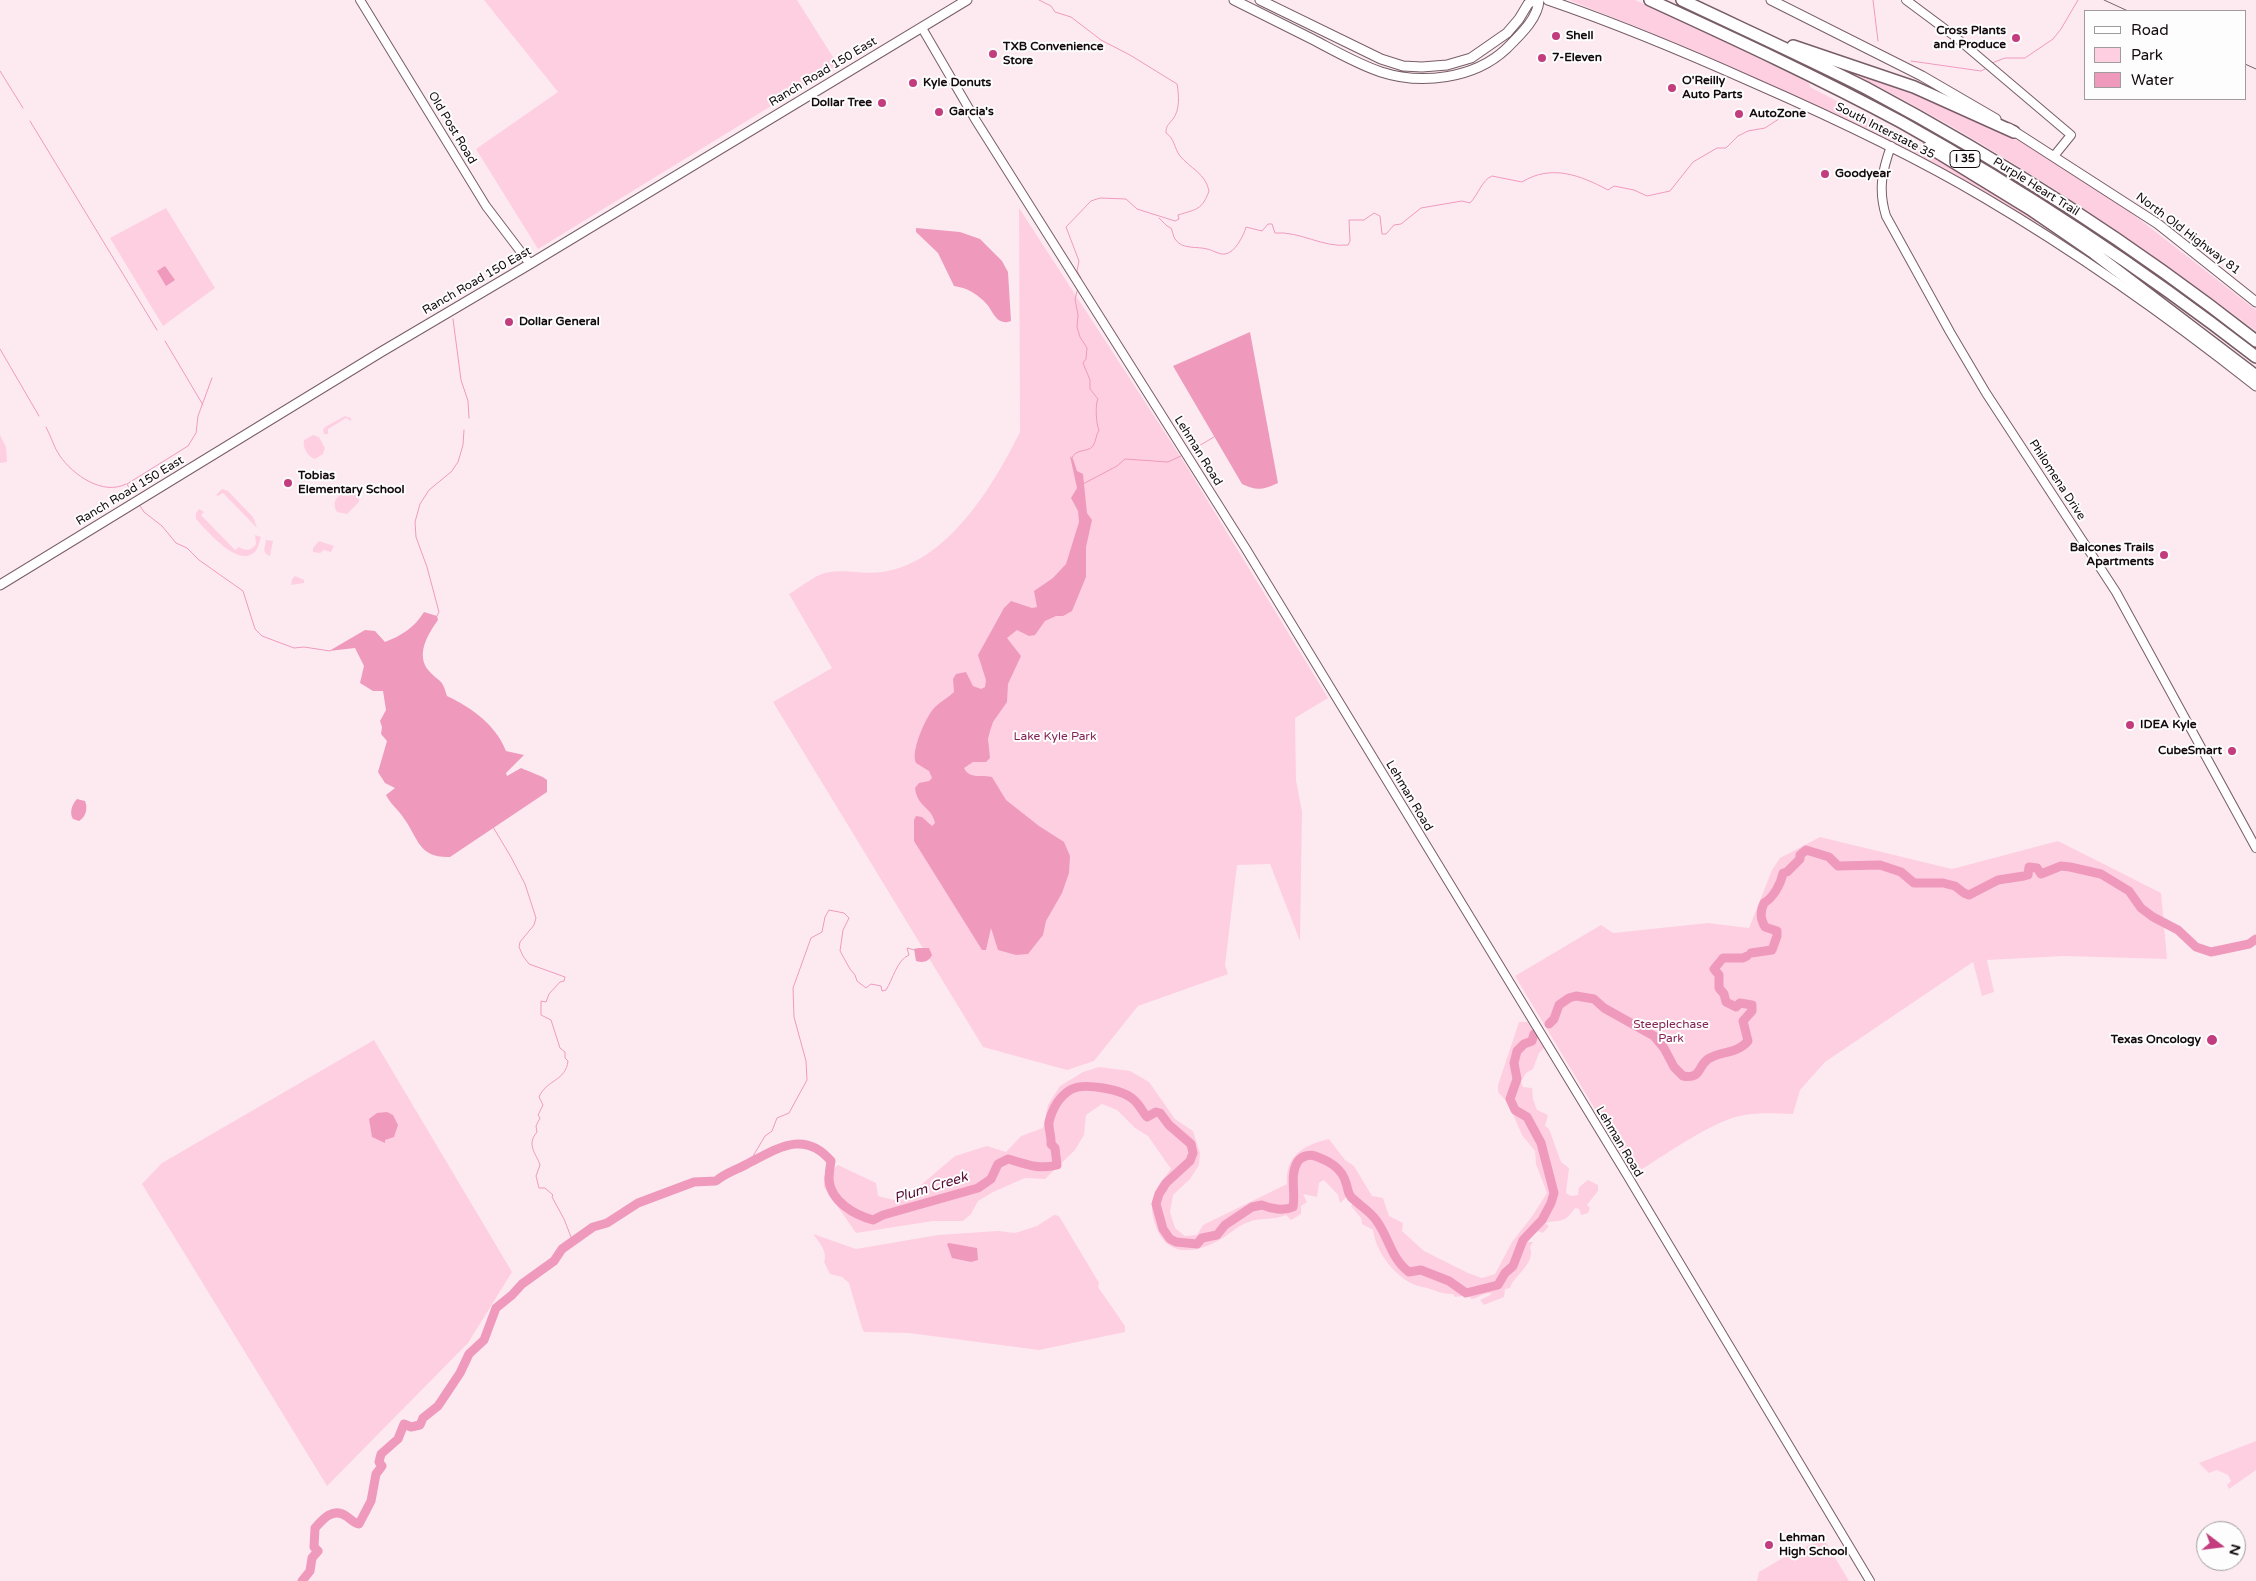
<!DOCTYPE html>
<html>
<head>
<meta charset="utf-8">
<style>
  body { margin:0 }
  #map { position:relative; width:2256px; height:1581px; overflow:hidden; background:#fdeaf1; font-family:"Varela Round",sans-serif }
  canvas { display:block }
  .legend { position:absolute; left:2084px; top:10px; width:162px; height:90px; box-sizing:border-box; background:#fdfdfd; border:1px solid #a09c9d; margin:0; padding:6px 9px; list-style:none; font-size:15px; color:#140a0e }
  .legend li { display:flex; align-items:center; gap:10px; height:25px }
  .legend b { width:25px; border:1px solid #a09c9d }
  .north { position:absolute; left:2196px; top:1521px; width:50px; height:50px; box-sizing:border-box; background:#fdfdfd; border:1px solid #a09c9d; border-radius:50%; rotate:105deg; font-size:14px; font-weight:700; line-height:20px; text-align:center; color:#140a0e }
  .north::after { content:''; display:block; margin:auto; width:18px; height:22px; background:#c23c7e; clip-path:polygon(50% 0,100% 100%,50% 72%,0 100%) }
</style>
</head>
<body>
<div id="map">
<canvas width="2256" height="1581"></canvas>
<ul class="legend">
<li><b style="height:6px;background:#fff"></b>Road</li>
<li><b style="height:14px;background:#fecfe1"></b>Park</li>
<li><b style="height:14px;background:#ef9abc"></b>Water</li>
</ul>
<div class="north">N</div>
</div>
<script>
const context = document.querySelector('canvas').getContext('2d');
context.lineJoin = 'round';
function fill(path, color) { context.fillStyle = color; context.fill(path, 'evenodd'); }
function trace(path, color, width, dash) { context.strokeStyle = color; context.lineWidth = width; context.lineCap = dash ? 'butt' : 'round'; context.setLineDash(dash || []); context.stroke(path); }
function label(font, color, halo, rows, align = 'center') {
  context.font = font + ' "Varela Round",sans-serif'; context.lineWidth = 4; context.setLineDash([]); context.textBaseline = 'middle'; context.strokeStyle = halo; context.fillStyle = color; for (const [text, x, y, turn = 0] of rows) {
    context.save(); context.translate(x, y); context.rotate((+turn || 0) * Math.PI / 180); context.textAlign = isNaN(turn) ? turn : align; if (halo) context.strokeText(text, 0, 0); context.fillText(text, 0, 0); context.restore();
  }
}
const green = new Path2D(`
  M484,0h313l41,65 -300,184 -62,-100 82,-57z
  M1569,0h66l125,58v1l49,24 1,4c79,41 153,85 227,133l-1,4 162,111 -222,-147 -70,-40 -254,-115z
  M1846,69l33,8 115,49 28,16 103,66 131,102v21c-130,-97 -265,-190 -411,-261z
  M166,208l49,80 -52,38 -53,-88z
  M1019,208l165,254 144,236 -33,20 1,62 6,32 -2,129 -30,-77 -33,1 -12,100 3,9 -90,32 -44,55 -27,9 -84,-23 -210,-345 59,-34 -43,-74c11,-6 24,-18 36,-21 18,-5 39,2 58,-1 65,-10 110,-86 137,-140z
  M345,416l6,2v3l-5,-3 -18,11v5h-4l-1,-4 2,-3z
  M0,435l6,12 1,15 -7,1z
  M313,435l6,2 6,11 -2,6 -8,5c-7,-2 -13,-12 -11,-19z
  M222,489l6,2 25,26 4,11 -34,-35 -5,3 -2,-1z
  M353,493l6,3v6l-12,12 -10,-2c-4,-6 -3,-13 3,-17l7,1z
  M199,509l5,3 -3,3 34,35 4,-3c6,4 13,4 17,-3l-1,-9 6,2c-2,6 -3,14 -9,17 -16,11 -46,-24 -56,-35v-6z
  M266,540l7,1 -3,15 -4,-2 -2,-4z
  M319,541l15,5 -3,6 -7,-2 -4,3 -7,-1v-4z
  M295,576l9,4v3l-13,2 1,-6z
  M1820,837l132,32 106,-28 103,52 6,66 -103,-3 -77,4 7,32 -12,4 -9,-34 -148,100 -25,28 -7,24c-20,-1 -42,-2 -61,4 -33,12 -68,38 -98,56l-119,-198 86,-51 12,8 95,-10 41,5 23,-58 8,-12z
  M1519,1022h15l13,23 -8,8 -6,16 -7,4 -5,8 2,6 9,1 1,11 4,11 11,5 -3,11 4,3 12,33 8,6 -3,25 5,3 7,-1 1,-8 9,-7 10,5v6l-11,14 3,3 -2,5 -7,2 -2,-6 -4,-1c-11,16 -13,11 -30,15l4,3 -6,7 -5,-2 -7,3 -6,8h8l-3,5c6,17 -16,28 -20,41l-5,1 -1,8 -20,8 -4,-5 12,-6c-8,-3 -13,5 -21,5l-2,-4 -14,2 -2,-3c-9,0 -14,-2 -23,-5 -5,-2 -10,-2 -15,-4 -21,-9 -39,-33 -42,-55l-11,-6 -1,-6 -10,-12 4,-5 -6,-6 -9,8 -2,-8 -14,-15 -5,3 -2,14 -14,-3 4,8 -6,4v8l-10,6 -5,-5c-14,6 -27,2 -37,7 -10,3 -18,11 -26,16 -26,16 -57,21 -68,-14 -8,-25 1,-36 16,-55l-23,-33 -13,-8 -18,-18 -15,-6 -16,11 -2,20 -9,15 -30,29 -20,-1 -32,14 -15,9 -7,13 -8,7h-30l-77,12 -32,-46v-11l14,-11 38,18 2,13 16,4 21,-10 40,-34 32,-10 19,6 15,-16 22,-8 5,-23 12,-19 23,-14 16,-5 31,4 19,11 26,37 18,12 7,22 -1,12 -9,14 -17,16 -3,17 5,16 10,8 12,-1 6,-10 84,-41c-2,-28 16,-39 42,-45l16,21 9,6 18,30 11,2 6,18 14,7 -1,8 22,20 44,22 14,5 13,-4 17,-32 21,-27 14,-22 -11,-29 -1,-13 -13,-16 -14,-32 -10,-11v-7z
  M374,1040l138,232 -44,71 -141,143 -185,-302 20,-21z
  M1054,1215l5,1 40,67 -1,4 27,39v6l-86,18 -130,-17 -45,-1 -2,-4 -13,-45 -7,-6 -12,-3 -6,-12c4,-10 -5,-20 -11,-28l43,15 82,-14 60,-4 17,2 22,-7z
  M2256,1441v29l-27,19 -2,-4 4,-4 -3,-6 -11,-5 -8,3 -10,-10z
  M1824,1539l25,42h-92l2,-9 34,-20z`);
const water = new Path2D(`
  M916,228l44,4 20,7 22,22 6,11 3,49c-12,5 -17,-6 -22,-14 -4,-6 -13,-13 -19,-16 -5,-3 -11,-4 -16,-5l-16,-33 -22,-21z
  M165,266l10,14 -9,6 -9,-15z
  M1250,332l28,151c-15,7 -22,8 -36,1l-69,-118z
  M1070,456l3,3 4,12 6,3 4,39 5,7 -6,27v30l-14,34 -9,5h-7l-11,5 -10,14 -6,1 -12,-6 -10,8 14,18 -13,28 -1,18 -14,20 -3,9 -2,8 2,19 -4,4h-13l-9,6c6,12 17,6 28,9l14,23 33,26 25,16 6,14 -1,17 -7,20 -16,28 -3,14 -15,19 -12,1 -18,-5 -7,-22 -5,22h-4l-68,-109v-21l2,-4 6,1 10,9 3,-3c-3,-16 -18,-16 -20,-35l4,-5 10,-2 3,-3 -3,-7 -13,-8c-6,-11 10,-47 19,-56 6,-6 13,-9 19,-15l-1,-13 3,-5 10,-2 7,14 8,3 4,-2 1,-7 -8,-25 26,-47 7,-7 21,7 5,-1 -3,-16 19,-13 13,-14 13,-42 -1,-11 -7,-13 6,-10z
  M424,612l13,4 1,4c-10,14 -23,35 -9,51 11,12 13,7 18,25 25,12 49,29 59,55l18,4 -18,18 1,3 14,-8c6,3 22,8 26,12v12l-97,65c-31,1 -31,-17 -45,-37 -6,-10 -14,-15 -19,-25l9,-7 -10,-5 -7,-11 9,-31 -6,-7 1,-7 -2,-6 6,-11 -3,-19h-10l-13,-8 4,-17 -9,-18 -26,3 36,-21 10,1 10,11c16,-6 30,-15 39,-30z
  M77,799l8,2c3,7 1,16 -6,20l-6,-2c-4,-6 -1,-15 4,-20z
  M918,948h11l3,7c-3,7 -9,8 -16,6l-2,-12z
  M387,1112l6,3 5,10 -4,12 -9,3v3l-13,-6 -3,-18 8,-6z
  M949,1243l28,5 1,12 -7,2 -19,-4 -5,-14z`);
const stream = new Path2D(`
  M1039,0l12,6 4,6 16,5 30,23 29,15 47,29c2,11 3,26 -4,35 -5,6 -7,7 -7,14 9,6 8,15 14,23 10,12 26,18 29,35 -7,19 -12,18 -31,24l1,4 -4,2 -38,-12 -11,-10 -26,-1 -9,3 -25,26 13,34 -2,10 4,7
  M1873,0l5,41
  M1911,61l70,10 4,-2
  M1992,63l13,-5h20l28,-19 8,-10 17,-29
  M0,71l23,37
  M30,121l127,209
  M1159,218l8,8 4,2c2,4 2,8 4,11 7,11 22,7 32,10 6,1 12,6 18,5 10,-1 19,-19 21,-27l16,4 6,-7h4l3,9c25,-2 48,15 73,12l2,-4 -1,-21h15l10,-7 6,3 2,18h4l8,-9 7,-1 20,-16 41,-7 8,2c8,-8 12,-23 22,-27l30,6c29,-18 58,-7 86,8l6,-4 20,4 13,6 23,-5 23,-29 24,-14h9l12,-12 10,-5 17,-3 29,-19
  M453,319l8,61 7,21 1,17
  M165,341l38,64
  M0,349l39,67
  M46,427c5,9 8,21 14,29 13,19 43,40 66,28
  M1192,450l22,-13
  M1072,458c4,-10 15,-5 21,-12 3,-5 3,-11 6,-16 -3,-6 -4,-26 -1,-31l-8,-10v-9l-7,-17 3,-4 1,-11 -7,-11 -3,-10 1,-12 -3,-16 3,-11
  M1083,484l34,-18 8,-7 43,3 15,-7
  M132,493l-5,-9 61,-38 8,-13 2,-17 14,-38
  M140,506l4,6 18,14 14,17 11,5 12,12 44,31 12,38 7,7 32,12 10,-1 26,4
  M437,616l2,-4 -12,-45 -11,-30 -1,-15 5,-18 9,-14 22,-18 7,-10 5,-17 1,-15
  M493,827l18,30 14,27 11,34 -2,7 -14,17 -1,5 4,9 6,8 36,13 -1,4 -4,1 -11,12 -3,8 -5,-1v14l10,5 9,28 5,4v6l3,3c-2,20 -22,19 -29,36l4,8 -5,10 2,3 -4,8 1,6c-11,13 -1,21 3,33l-4,11 3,12h6l8,7 -1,2 12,22 9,23
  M749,1163l16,-27 7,-5 5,-13 12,-5 18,-33 -1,-19 -12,-44 -1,-29 18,-50 11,-6 3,-15 4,-7 15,3 5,5 -6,12 -3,21 10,18 5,6 2,6 9,7 5,-4 10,2 1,5 4,-1c7,-11 11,-30 23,-35l-2,-7 8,2`);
const river = new Path2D(`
  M1751,953l21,-3 5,-14v-5l-12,-4c-5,-9 -5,-15 -1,-24 9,-5 17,-19 19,-30l4,-1 13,-13v-4l6,-5 23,7 9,9 42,-1 21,7 13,11h29l12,3 9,7 5,2 29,-15 26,-4 4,-1 1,-8 8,1 4,6 20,-8 9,1 31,7 28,17 12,17 12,9 25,13 18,17 15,5 38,-8 7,-5
  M1549,1024l5,-5 5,-14 10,-7 7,-2 18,3 10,9 50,28 10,12 10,19 9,9c19,3 14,-9 25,-17 12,-8 29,-5 40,-18l-5,-20 9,-10v-6l-12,-2 -4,4 -10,-5 -2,-8 -5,-6v-13l-5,-6 9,-11h20l4,-2
  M302,1581l8,-10 2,-13 6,-7 -4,-4 1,-19c8,-9 18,-21 31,-12 5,3 7,7 13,8l12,-23 5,-27 6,-8 -3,-4 2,-8 17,-15 6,-15 7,3 9,-2 3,-7 15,-12 22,-33 9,-19 15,-14 12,-32 16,-13 10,-11 32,-23 8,-12 31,-22 14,-4 31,-20 56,-21 22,-1c9,-8 20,-11 31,-17 30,-15 57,-35 84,-3 -1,6 -2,13 -2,19 2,22 26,35 44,40l10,-5 95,-27 13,-9 7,-15 10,-5c17,5 31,11 49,6l-2,-17 -4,-4c1,-7 -3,-15 -2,-22 3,-12 10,-25 21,-32 13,-8 54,-1 65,11 5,5 8,11 12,16l9,-5 4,1 9,12 22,19 2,9 -3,8 -24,22 -7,11 -3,10 7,25 7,10 6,3 21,2 5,-6 15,-3 8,-10 27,-18 10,-2c9,4 22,6 31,2 3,-14 -4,-32 5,-46 4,-5 12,-7 17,-5 14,5 27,12 31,27 2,5 1,9 5,14 8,8 19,14 25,23 13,17 15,39 33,52l12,-2 28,11 17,12 32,-8 7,-12 8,-7 10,-26 19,-20 9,-17 3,-10 -13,-50 -14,-26 -12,-7 -5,-11 7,-20 -3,-16 3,-12 7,-7 8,-3 2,-7`);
const tertiary = new Path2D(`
  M360,0l126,206 44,58
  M1906,0l47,35 118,100 -17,21
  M922,28l53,91 271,430 381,626 243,406
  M1891,146c-9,25 -13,44 -5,70l64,116 36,61 130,199 140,256`);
const secondary = new Path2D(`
  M1234,0c26,13 52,26 78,39 23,12 45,25 69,33 40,13 93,7 125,-23 13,-13 32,-30 33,-49
  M1260,0l121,59 22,7 19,1 25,-2 24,-7 36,-25 12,-14 9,-15 6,-4
  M1548,0c70,24 137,52 204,82 80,35 159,72 233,116 95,56 185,120 271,188
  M1771,0l151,76 74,43
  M2009,128l149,96 98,78
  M0,585l381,-233 149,-88 437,-264`);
const motorway = new Path2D(`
  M1650,0c85,39 169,78 251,122 124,69 243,148 355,235
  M1682,0c61,29 123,57 184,88 137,73 268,157 390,253
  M1793,46l121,41 100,45
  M1929,147l101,62 64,44 162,123`);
const rail = new Path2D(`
  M2104,0l24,11
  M2245,64l11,5`);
const markers = [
  [1556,36,5,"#c23c7e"],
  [2016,38,5,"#c23c7e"],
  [993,54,5,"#c23c7e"],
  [1542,58,5,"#c23c7e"],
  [913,83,5,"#c23c7e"],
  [1672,88,5,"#c23c7e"],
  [882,103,5,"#c23c7e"],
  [939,112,5,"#c23c7e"],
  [1739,114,5,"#c23c7e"],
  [1825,174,5,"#c23c7e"],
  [509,322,5,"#c23c7e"],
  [288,483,5,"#c23c7e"],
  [2164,555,5,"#c23c7e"],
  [2130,725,5,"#c23c7e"],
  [2232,751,5,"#c23c7e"],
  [2212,1040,6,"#c23c7e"],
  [1769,1545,5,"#c23c7e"]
];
const shields = [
  [1965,159,30]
];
const shieldNames = [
  ["I 35",1965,159]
];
const poiNames = [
  ["Cross Plants",2006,31,"right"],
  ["and Produce",2006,45,"right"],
  ["Shell",1566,36],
  ["TXB Convenience",1003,47],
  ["Store",1003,61],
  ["7-Eleven",1552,58],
  ["O'Reilly",1682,81],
  ["Auto Parts",1682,95],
  ["Kyle Donuts",923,83],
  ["Dollar Tree",872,103,"right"],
  ["Garcia's",949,112],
  ["AutoZone",1749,114],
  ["Goodyear",1835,174],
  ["Dollar General",519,322],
  ["Tobias",298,476],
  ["Elementary School",298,490],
  ["Balcones Trails",2154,548,"right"],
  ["Apartments",2154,562,"right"],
  ["IDEA Kyle",2140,725],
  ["CubeSmart",2222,751,"right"],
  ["Texas Oncology",2201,1040,"right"],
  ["Lehman",1779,1538],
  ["High School",1779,1552]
];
const streetNames = [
  ["Ranch Road 150 East",823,72,-31],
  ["Old Post Road",452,128,59],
  ["South Interstate 35",1885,131,27],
  ["Purple Heart Trail",2036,187,32],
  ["North Old Highway 81",2188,234,37],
  ["Ranch Road 150 East",477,281,-30],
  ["Lehman Road",1198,451,58],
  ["Philomena Drive",2057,480,57],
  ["Ranch Road 150 East",130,491,-31],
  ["Lehman Road",1409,796,59],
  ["Lehman Road",1619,1142,59]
];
const parkNames = [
  ["Lake Kyle Park",1055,737],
  ["Steeplechase",1671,1025],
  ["Park",1671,1039]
];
const waterNames = [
  ["Plum Creek",931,1188,-17]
];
fill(green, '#fecfe1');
fill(water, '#ef9abc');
trace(stream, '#ef9abc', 1);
trace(river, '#ef9abc', 9);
trace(tertiary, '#785d67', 10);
trace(secondary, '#785d67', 11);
trace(motorway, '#785d67', 14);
trace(tertiary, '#fff', 8);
trace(secondary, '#fff', 9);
trace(motorway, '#fff', 11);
trace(rail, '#73656b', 1);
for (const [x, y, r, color] of markers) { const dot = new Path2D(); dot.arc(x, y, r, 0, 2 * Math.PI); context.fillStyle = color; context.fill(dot); trace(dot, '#fdfdfd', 2); }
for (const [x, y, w] of shields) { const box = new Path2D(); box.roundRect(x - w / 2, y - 8.5, w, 17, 4); context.fillStyle = '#fdfdfd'; context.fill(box); trace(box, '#140a0e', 1); }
label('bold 11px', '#140a0e', null, shieldNames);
label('bold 12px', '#140a0e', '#fdfdfd', poiNames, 'left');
label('12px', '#140a0e', '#fdfdfd', streetNames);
label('12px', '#862555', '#fdfdfd', parkNames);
label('italic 14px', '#570d34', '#fdfdfd', waterNames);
</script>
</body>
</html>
